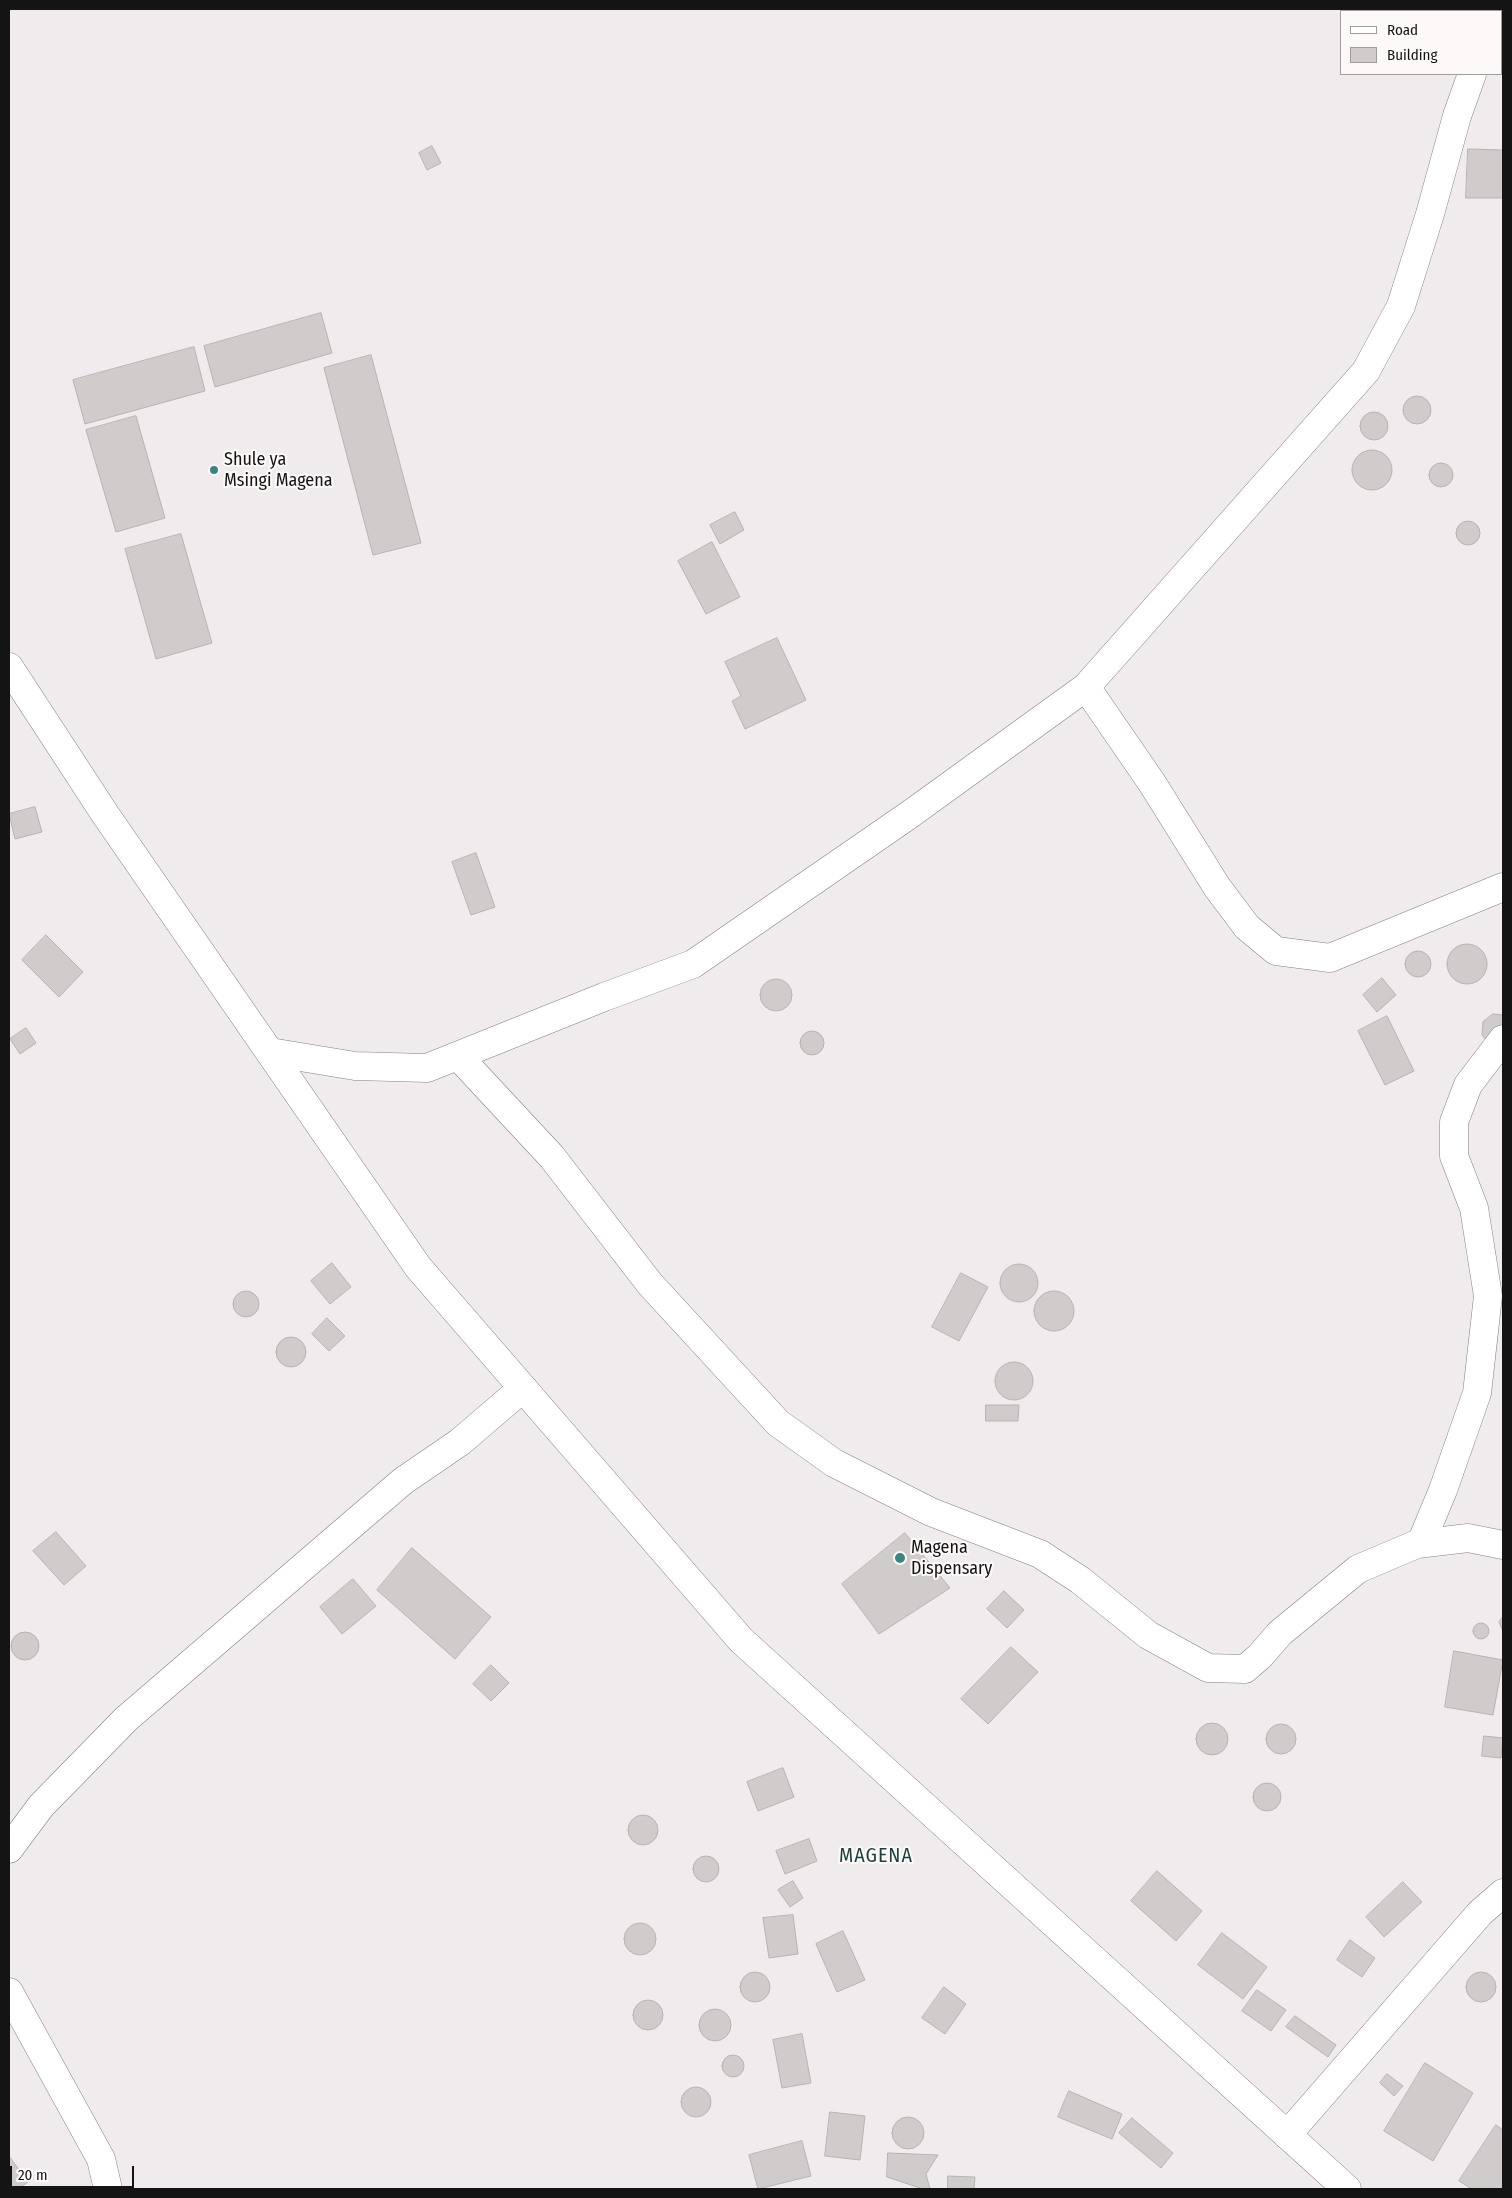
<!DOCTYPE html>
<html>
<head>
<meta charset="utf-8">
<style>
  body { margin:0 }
  #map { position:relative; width:1512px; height:2198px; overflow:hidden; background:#f0ebec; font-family:"Fira Sans Condensed",sans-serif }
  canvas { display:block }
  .frame { position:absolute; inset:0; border:10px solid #151414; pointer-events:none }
  .legend { position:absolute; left:1340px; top:10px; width:162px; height:65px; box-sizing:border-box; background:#fef9f9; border:1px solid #a19d9d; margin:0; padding:6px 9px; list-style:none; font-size:15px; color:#151414 }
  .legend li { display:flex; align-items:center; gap:10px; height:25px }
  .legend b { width:25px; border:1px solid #a19d9d }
  .scale { position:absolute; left:10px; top:2166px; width:124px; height:22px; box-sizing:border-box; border:2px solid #151414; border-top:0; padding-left:6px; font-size:15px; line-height:18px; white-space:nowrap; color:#151414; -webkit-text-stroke:4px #fef9f9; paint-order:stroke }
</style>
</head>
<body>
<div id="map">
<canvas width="1512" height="2198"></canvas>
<div class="frame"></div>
<ul class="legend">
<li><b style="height:6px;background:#fff"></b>Road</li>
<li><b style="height:14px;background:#d0cccc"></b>Building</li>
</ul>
<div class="scale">20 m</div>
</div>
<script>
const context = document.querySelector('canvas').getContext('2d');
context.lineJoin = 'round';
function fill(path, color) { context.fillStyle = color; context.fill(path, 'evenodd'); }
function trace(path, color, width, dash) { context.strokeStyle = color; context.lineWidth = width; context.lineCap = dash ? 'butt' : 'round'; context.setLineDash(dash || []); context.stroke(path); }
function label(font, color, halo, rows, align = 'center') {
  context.font = font + ' "Fira Sans Condensed",sans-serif'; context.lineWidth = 4; context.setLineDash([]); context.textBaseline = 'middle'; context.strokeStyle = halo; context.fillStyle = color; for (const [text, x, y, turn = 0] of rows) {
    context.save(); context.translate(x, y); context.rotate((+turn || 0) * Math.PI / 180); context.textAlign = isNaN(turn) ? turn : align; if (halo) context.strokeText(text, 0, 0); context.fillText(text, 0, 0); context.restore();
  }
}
const building = new Path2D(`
  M432,146l9,17 -14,7 -8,-17z
  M1468,149l35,1v48h-37z
  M321,313l11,40 -117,34 -11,-41z
  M194,347l11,44 -120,33 -12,-44z
  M371,355l50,188 -48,12 -49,-187z
  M1403 410a14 14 0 1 1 28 0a14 14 0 1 1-28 0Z
  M1360 426a14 14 0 1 1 28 0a14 14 0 1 1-28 0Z
  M136,416l29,102 -49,14 -30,-102z
  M1352 470a20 20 0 1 1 40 0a20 20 0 1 1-40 0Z
  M1429 475a12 12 0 1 1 24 0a12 12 0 1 1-24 0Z
  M735,512l9,18 -24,14 -10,-19z
  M1456 533a12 12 0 1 1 24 0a12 12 0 1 1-24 0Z
  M181,534l31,109 -56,16 -31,-110z
  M712,542l28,55 -34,17 -28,-53z
  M777,638l29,62 -61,29 -13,-28 9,-5 -16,-34z
  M35,807l7,25 -27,7 -6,-25z
  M476,853l19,54 -24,8 -19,-53z
  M46,935l37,37 -24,25 -37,-37z
  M1447 964a20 20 0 1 1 40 0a20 20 0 1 1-40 0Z
  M1405 964a13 13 0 1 1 26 0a13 13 0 1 1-26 0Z
  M1382,978l14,17 -19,17 -14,-17z
  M760 995a16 16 0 1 1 32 0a16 16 0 1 1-32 0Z
  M1493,1014l10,1v30h-13l-8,-10 1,-13z
  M1387,1016l27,55 -29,14 -27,-54z
  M26,1028l10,15 -16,11 -10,-15z
  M800 1043a12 12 0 1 1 24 0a12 12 0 1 1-24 0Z
  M332,1263l19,24 -21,17 -19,-23z
  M1000 1283a19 19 0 1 1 38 0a19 19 0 1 1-38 0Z
  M961,1273l27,14 -29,54 -27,-14z
  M233 1304a13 13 0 1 1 26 0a13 13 0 1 1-26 0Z
  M1034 1311a20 20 0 1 1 40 0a20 20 0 1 1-40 0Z
  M327,1318l18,18 -16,15 -17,-17z
  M276 1352a15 15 0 1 1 30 0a15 15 0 1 1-30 0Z
  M995 1381a19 19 0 1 1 38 0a19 19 0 1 1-38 0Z
  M986,1405h33l-1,16h-32z
  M56,1532l30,34 -22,19 -31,-34z
  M905,1533l45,55 -71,46 -37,-50z
  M412,1548l79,69 -36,42 -78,-69z
  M353,1579l23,27 -34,28 -22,-27z
  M1004,1591l20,19 -17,18 -20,-19z
  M1503,1617v14l-4,-9z
  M1473 1631a8 8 0 1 1 16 0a8 8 0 1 1-16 0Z
  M11 1646a14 14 0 1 1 28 0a14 14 0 1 1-28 0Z
  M1011,1647l27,25 -50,52 -27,-25z
  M1454,1651l49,9 -10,55 -48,-8z
  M491,1665l18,18 -18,18 -18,-17z
  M1196 1739a16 16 0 1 1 32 0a16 16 0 1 1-32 0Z
  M1266 1739a15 15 0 1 1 30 0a15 15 0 1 1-30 0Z
  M1484,1736l19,2 -2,20 -19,-2z
  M783,1768l11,29 -36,14 -11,-29z
  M1253 1797a14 14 0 1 1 28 0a14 14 0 1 1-28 0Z
  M628 1830a15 15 0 1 1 30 0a15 15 0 1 1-30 0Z
  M809,1839l8,22 -32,13 -9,-23z
  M693 1869a13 13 0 1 1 26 0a13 13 0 1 1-26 0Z
  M1157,1871l45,40 -26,30 -45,-40z
  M793,1881l10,17 -13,9 -12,-17z
  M1403,1882l19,20 -38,35 -18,-20z
  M793,1915l5,39 -29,4 -6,-40z
  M624 1939a16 16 0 1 1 32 0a16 16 0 1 1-32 0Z
  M843,1931l22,49 -28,12 -21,-48z
  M1222,1933l45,34 -24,32 -45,-34z
  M1350,1940l25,18 -13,19 -25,-17z
  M740 1987a15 15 0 1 1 30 0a15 15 0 1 1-30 0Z
  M1466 1987a15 15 0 1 1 30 0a15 15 0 1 1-30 0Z
  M944,1987l22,17 -21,30 -23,-16z
  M1257,1990l29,20 -15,21 -29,-20z
  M633 2015a15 15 0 1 1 30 0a15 15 0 1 1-30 0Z
  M699 2025a16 16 0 1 1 32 0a16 16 0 1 1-32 0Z
  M1295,2016l41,29 -8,12 -42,-30z
  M802,2034l9,49 -29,5 -9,-48z
  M722 2066a11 11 0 1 1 22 0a11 11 0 1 1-22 0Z
  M1425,2063l48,30 -40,68 -49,-30z
  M1387,2074l16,12 -9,10 -14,-13z
  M681 2102a15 15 0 1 1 30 0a15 15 0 1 1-30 0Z
  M1069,2091l53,23 -10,25 -54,-22z
  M830,2112l35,4 -5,44 -35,-4z
  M892 2133a16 16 0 1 1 32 0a16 16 0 1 1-32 0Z
  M1132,2118l41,35 -12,15 -42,-35z
  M1496,2125l7,5v59h-31l-13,-8z
  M802,2141l9,35 -53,13 -9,-34z
  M888,2153l50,2 -12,19 4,15h-7l-36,-12z
  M9,2156l19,26 -10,7h-9z
  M948,2176l27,1 -1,12h-26z`);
const street = new Path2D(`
  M1495,11v-2
  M1086,687l66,96 65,104 30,40 29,24 54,7 173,-71
  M270,1052l85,14 72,2 177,-71 89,-33 216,-149 177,-128 280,-316 35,-65 29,-92 27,-98 15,-42
  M458,1056l94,101 98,127 128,139 56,40 97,49 109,42 40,26 68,55 60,33 37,1 15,-13 20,-23 78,-64 59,-25 51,-6 35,7
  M1421,1543l22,-53 34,-97 11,-97 -14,-88 -20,-52v-34l14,-37 35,-46
  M9,1849l32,-43 85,-87 277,-238 57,-39 63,-54
  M9,1992l92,167 7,30
  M1287,2135l193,-222 23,-20`);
const secondary = new Path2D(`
  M9,667l96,147 313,453 323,373 606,549`);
const markers = [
  [214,470,5,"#3c8481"],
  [900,1558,6,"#3c8481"]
];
const poiNames = [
  ["Shule ya",224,460],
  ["Msingi Magena",224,481],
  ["Magena",911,1548],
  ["Dispensary",911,1569]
];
const quarterNames = [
  ["MAGENA",876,1856]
];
fill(building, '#d0cccc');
trace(building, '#b7b3b3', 1);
trace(street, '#858081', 29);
trace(secondary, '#858081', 29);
trace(street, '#fff', 28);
trace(secondary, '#fff', 28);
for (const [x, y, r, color] of markers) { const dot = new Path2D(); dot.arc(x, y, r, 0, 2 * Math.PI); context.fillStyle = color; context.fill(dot); trace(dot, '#fef9f9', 2); }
label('18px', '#151414', '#fef9f9', poiNames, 'left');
context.letterSpacing = '1px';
label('20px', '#1c3e3d', '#fef9f9', quarterNames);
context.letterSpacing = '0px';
</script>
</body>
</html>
